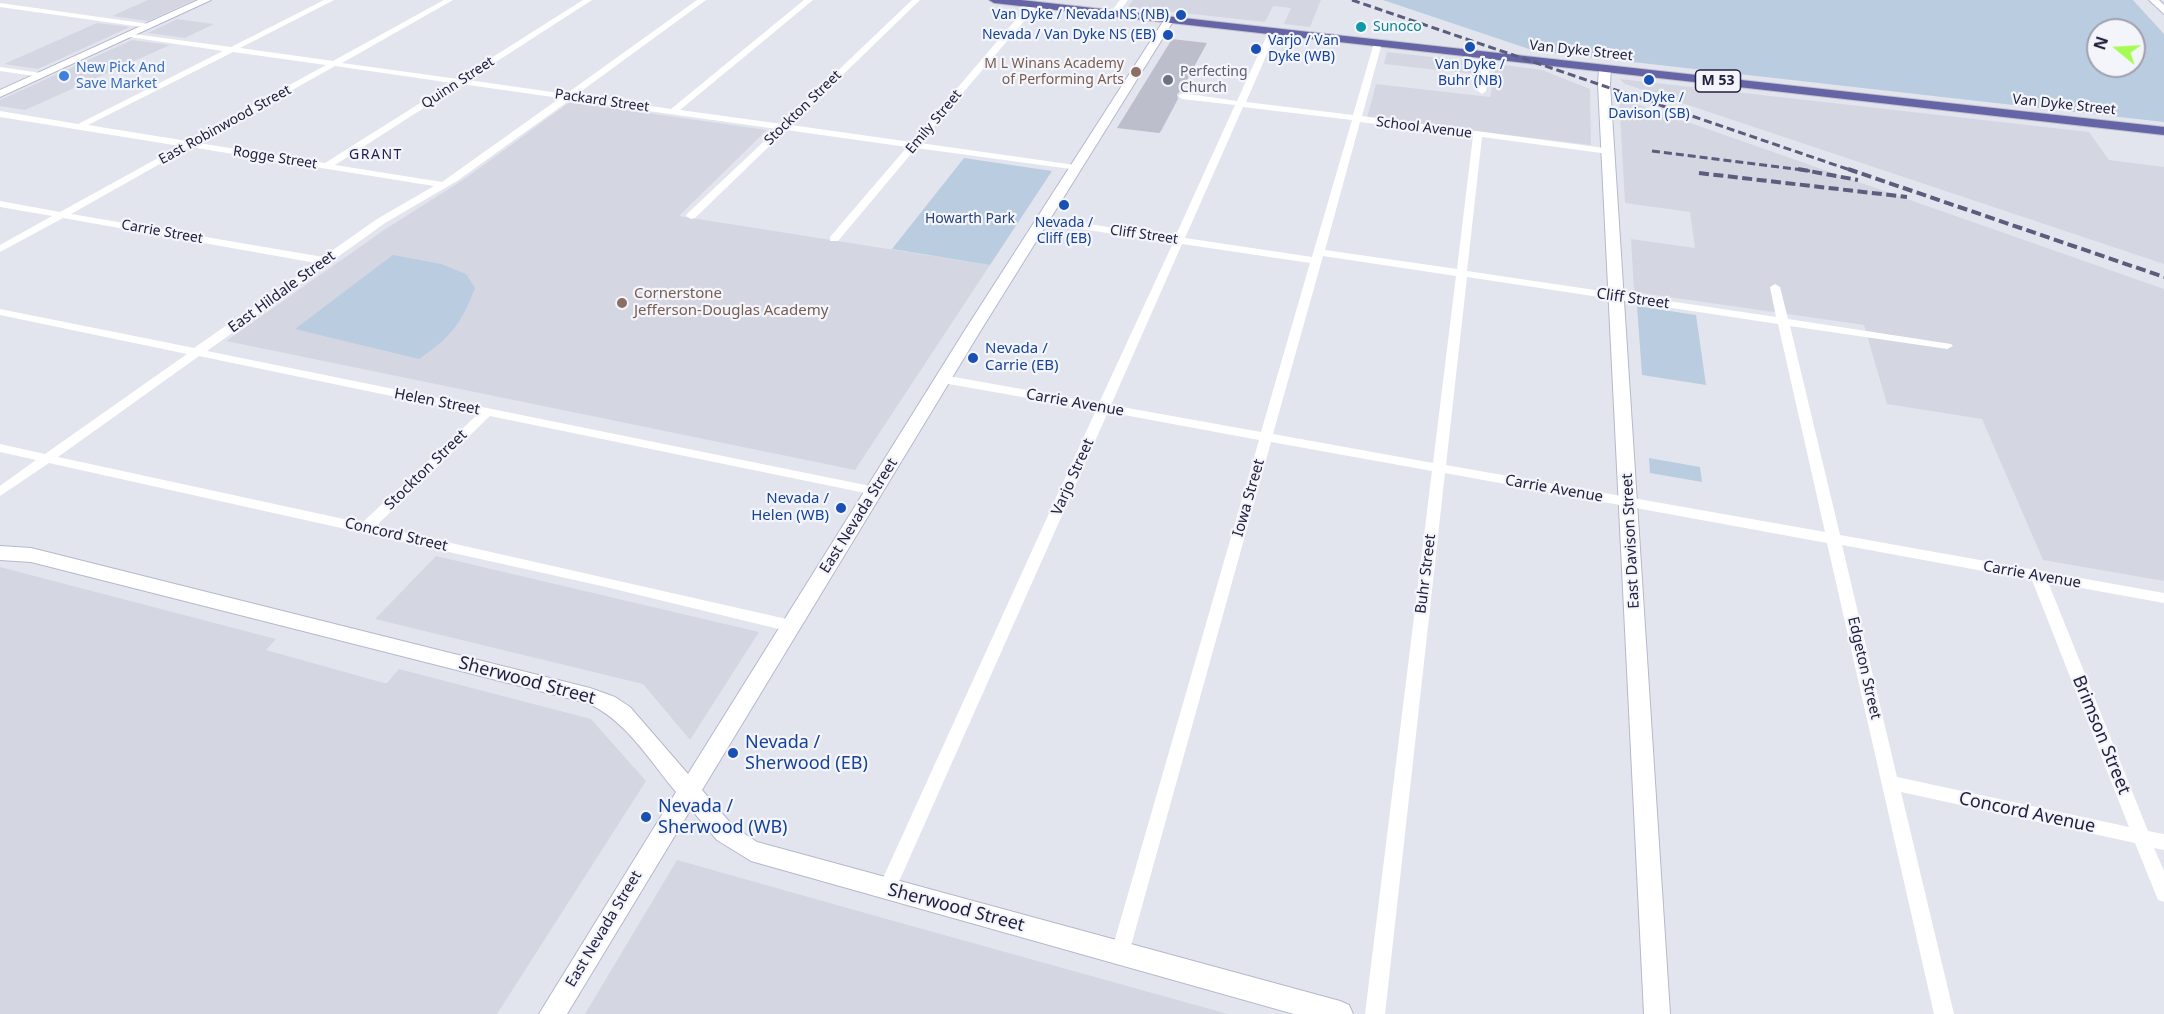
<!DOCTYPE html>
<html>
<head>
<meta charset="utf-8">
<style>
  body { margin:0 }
  #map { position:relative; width:2164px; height:1014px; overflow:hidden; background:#e3e5ee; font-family:"Noto Sans",sans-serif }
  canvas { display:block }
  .north { position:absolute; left:2086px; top:18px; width:60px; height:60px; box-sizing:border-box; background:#f4f5fa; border:2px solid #a0a0b0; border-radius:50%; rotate:288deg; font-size:16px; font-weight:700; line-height:24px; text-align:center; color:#212141 }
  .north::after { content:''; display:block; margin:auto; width:21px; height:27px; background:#a5fb53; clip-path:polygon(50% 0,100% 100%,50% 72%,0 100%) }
</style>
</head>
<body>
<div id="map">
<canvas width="2164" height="1014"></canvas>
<div class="north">N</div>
</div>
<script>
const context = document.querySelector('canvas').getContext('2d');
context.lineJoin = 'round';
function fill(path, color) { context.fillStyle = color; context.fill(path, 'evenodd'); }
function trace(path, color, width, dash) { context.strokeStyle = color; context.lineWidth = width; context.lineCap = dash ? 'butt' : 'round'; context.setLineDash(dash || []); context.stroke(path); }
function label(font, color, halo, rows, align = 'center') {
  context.font = font + ' "Noto Sans",sans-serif'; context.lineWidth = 4.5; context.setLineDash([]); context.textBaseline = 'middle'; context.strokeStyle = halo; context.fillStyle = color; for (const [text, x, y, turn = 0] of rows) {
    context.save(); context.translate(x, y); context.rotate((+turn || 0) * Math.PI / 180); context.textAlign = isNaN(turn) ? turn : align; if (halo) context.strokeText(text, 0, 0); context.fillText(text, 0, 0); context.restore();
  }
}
const built = new Path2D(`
  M148,0h46l-46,21 -36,-5z
  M1133,0h188l-11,27 -26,-3 7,-16 -18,-2 -8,16 -137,-15z
  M177,19l37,5 -29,14 -37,-5z
  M97,23l33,4 -92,42 -34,-5z
  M132,40l38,5 -145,65 -25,-4v-6z
  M1387,52l89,10 -2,12 -90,-10z
  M1496,64l46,6 48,19 1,56 -224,-27 9,-34 114,13z
  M1620,79l469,53 20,28 55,7v97l-539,-180z
  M1619,98l545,191v292l-121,-21 -61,-141 -95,-15 -23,-79 -230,-33 -3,-53 64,9 -5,-36 -65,-9z
  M570,102l197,28 -88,86 311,49 -135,205 -629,-129 158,-111 79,-50z
  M436,556l323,76 -69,108 -47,-56 -268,-65z
  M0,567l276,72 -10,11 118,33h3l12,-14 192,50 55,62 -149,233h-497z
  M677,860l206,58 345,96h-643z`);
const green = new Path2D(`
  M1383,0h750l31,34v88l-629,-71zM2098,30h36v36h-36z
  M964,158l88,13 -62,94 -98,-16z
  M393,255l48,9 25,10 9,14c-14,36 -24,49 -56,71l-124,-30z
  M1637,306l59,9 10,70 -64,-10z
  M1649,458l51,9 2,15 -52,-9z`);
const building = new Path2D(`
  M1172,39l35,4 -26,48 -4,3 1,5 -17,32 -2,2 -42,-5z`);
const street = new Path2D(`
  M324,0h10l-94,48 93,13 111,-61h9l-111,63 116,16 125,-79h9l-124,80 98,14 131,-94h9l-130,95 95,14 133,-109h9l-133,110 102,14 130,-124h8l-129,125 120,17 120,-140h6v4l-117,137 155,22 5,3 -2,2 -162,-22 -78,93h-8v-4l77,-90 -121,-17 -91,88 -4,1 -5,-3 1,-2 90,-85 -207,-29 -113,81 -72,42 -178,128 673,137 2,3 -2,3 -5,1 -385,-79 -114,110 415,94 5,2 2,4 -2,4 -5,2 -185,-45 -557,-124 -49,33v-10l36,-26 -36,-8v-8l45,10 142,-100 -187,-39v-6l194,39 122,-85 -253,-45 -63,34v-7l52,-29 -52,-9v-6l60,11 120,-66 -180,-29v-6l78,13 145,-73 -94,-14h-3v-4l105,14zM233,52l93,13 -139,76 -99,-16zM335,66l117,17 -127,80 -127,-20zM461,84l99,14 -118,84 -107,-17zM190,147l244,39 -57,33 -54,38 -252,-43zM199,356l279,58 -116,109 -304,-66z
  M1120,0h8l-11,15h-6l-1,-2z
  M0,3l149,21 4,2 -4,2 -149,-21z
  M1273,29l4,2 -31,71 107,13 21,-72 4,-2 4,2 -20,73 250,33v4l-3,1 -127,-17 -15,134 309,46 -6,-30 5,-3 5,3 8,32 163,25 2,2 -6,3 -157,-23 50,209 324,58v10l-116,-21 100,249 16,3v16l-10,-2 10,23v31l-6,-2 -23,-57 -234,-51 53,222h-20l-107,-471 -382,-70 -60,541h-20l67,-543 -161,-29 -142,511 -2,6 -7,3 -7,-3 -2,-6 148,-513 -151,-28 -215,483 -6,2 -6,-2 -3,-6 218,-479 -153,-27 -6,-4 6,-4 156,28 74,-160 -131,-20 -5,-3 5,-3 133,20 60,-132 -53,-6 -4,-3 4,-3 55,8 32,-70zM1243,107l109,13 -40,137 -127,-19zM1360,122l113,14 -16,133 -132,-19zM1182,244l128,19 -49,169 -150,-27zM1323,256l133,20 -23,187 -160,-29zM1467,277l311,47 47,208 -379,-67zM1842,545l190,35 97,247 -232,-50z
  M1484,53l7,2 -5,36 -4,3 -4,-3z
  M0,67l41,6 4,2 -4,2 -41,-6z`);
const secondary = new Path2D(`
  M198,0h13l-211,97v-7z
  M2149,0h10l5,5v9z
  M1169,17l5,3 -193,310 -279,460 31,36 24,16 583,159 9,4 4,9h-59l-543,-153 -34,-21 -26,-31 -124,205h-28l137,-222c-26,-31 -51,-73 -89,-89l-556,-141 -31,-2v-14l31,2 559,140 25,9 15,10 58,67 277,-444 199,-310z
  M1605,66l6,3 -1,15 60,930h-26l-46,-930 1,-15z`);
const primary = new Path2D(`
  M989,0h32l1143,127v8l-1170,-132z`);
const railFar1 = new Path2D(`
  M1352,0l501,171
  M1652,151l158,20`);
const rail = new Path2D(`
  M1798,169l60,11
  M1848,169l316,108
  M1699,173l208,24`);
const markers = [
  [1181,15,6,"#1a4fb4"],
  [1361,27,6,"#0f9aa8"],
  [1168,35,6,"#1a4fb4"],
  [1470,47,6,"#1a4fb4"],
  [1256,49,6,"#1a4fb4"],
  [1136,72,6,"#8d6e63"],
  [64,76,6,"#3f7fe0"],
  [1168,80,6,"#6b7280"],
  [1649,80,6,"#1a4fb4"],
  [1064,205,6,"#1a4fb4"],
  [622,303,6,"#8d6e63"],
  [973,358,6,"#1a4fb4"],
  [841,508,6,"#1a4fb4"],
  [733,753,6,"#1a4fb4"],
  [646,817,6,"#1a4fb4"]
];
const farTransitnames = [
  ["Van Dyke / Nevada NS (NB)",1169,15,"right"],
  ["Nevada / Van Dyke NS (EB)",1156,35,"right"],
  ["Varjo / Van",1268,41,"left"],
  ["Dyke (WB)",1268,57,"left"],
  ["Van Dyke /",1470,65],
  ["Buhr (NB)",1470,81],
  ["Van Dyke /",1649,98],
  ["Davison (SB)",1649,114],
  ["Nevada /",1064,223],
  ["Cliff (EB)",1064,239]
];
const farCulturenames = [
  ["Sunoco",1373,27]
];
const farStreetnames = [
  ["Van Dyke Street",1581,51,6],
  ["Quinn Street",458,83,-33],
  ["Packard Street",602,101,8],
  ["Van Dyke Street",2064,105,6],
  ["Stockton Street",803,108,-44],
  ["Emily Street",934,122,-50],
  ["East Robinwood Street",225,125,-29],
  ["School Avenue",1424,128,7],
  ["Rogge Street",275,158,9],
  ["Carrie Street",162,232,10],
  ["Cliff Street",1144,235,8]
];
const farEducationnames = [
  ["M L Winans Academy",1124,64],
  ["of Performing Arts",1124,80]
];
const farShopnames = [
  ["New Pick And",76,68],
  ["Save Market",76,84]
];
const farWorshipnames = [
  ["Perfecting",1180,72],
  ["Church",1180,88]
];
const shields = [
  [1718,81,45]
];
const shieldNames = [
  ["M 53",1718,81]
];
const farNeighbourhoodnames = [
  ["GRANT",376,155]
];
const farParknames = [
  ["Howarth Park",970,219]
];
const streetNames = [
  ["East Hildale Street",282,292,-36],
  ["Cliff Street",1633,299,8],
  ["Helen Street",437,402,11],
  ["Carrie Avenue",1075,403,10],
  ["Stockton Street",426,470,-44],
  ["Varjo Street",1073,477,-66],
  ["Carrie Avenue",1554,489,10],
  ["Iowa Street",1249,498,-74],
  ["East Nevada Street",859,516,-58],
  ["Concord Street",396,535,13],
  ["East Davison Street",1631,541,-93],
  ["Buhr Street",1426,574,-83],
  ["Carrie Avenue",2032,575,10],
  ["Edgeton Street",1864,668,77],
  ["East Nevada Street",604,929,-59]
];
const educationNames = [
  ["Cornerstone",634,294],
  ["Jefferson-Douglas Academy",634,311]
];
const transitNames = [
  ["Nevada /",985,349],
  ["Carrie (EB)",985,366],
  ["Nevada /",829,499,"right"],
  ["Helen (WB)",829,516,"right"]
];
const nearStreetnames = [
  ["Sherwood Street",527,681,15],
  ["Brimson Street",2101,735,68],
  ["Concord Avenue",2027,813,12],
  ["Sherwood Street",956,908,15]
];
const nearTransitnames = [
  ["Nevada /",745,743],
  ["Sherwood (EB)",745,764],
  ["Nevada /",658,807],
  ["Sherwood (WB)",658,828]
];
fill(built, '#d4d6e2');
fill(green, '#bacce0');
fill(building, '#bcbecc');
trace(secondary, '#b5b8ce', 2);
trace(primary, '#c1c1ca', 2);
fill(street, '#fff');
fill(secondary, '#fff');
fill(primary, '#6564a6');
trace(railFar1, '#5c5c7c', 3, [8, 4]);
trace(rail, '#5c5c7c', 4, [10, 4.5]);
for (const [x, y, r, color] of markers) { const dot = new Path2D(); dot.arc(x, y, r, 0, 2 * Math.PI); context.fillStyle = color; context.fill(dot); trace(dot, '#f4f5fa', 2); }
label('14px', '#164399', '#f4f5fa', farTransitnames);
label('14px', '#0d838f', '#f4f5fa', farCulturenames, 'left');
label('14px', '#212141', '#f4f5fa', farStreetnames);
label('14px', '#785e54', '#f4f5fa', farEducationnames, 'right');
label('14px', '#366cbe', '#f4f5fa', farShopnames, 'left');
label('14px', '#5b616d', '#f4f5fa', farWorshipnames, 'left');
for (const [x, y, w] of shields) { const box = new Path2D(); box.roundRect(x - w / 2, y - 11, w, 22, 4.5); context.fillStyle = '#f4f5fa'; context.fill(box); trace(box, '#212141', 1.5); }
label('bold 14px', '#212141', null, shieldNames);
context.letterSpacing = '1.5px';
label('14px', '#1c1b54', '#f4f5fa', farNeighbourhoodnames);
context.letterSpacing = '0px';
label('14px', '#28457a', '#f4f5fa', farParknames);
label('15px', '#212141', '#f4f5fa', streetNames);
label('15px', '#785e54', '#f4f5fa', educationNames, 'left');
label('15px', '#164399', '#f4f5fa', transitNames, 'left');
label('18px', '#212141', '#f4f5fa', nearStreetnames);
label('18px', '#164399', '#f4f5fa', nearTransitnames, 'left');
</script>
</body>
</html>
